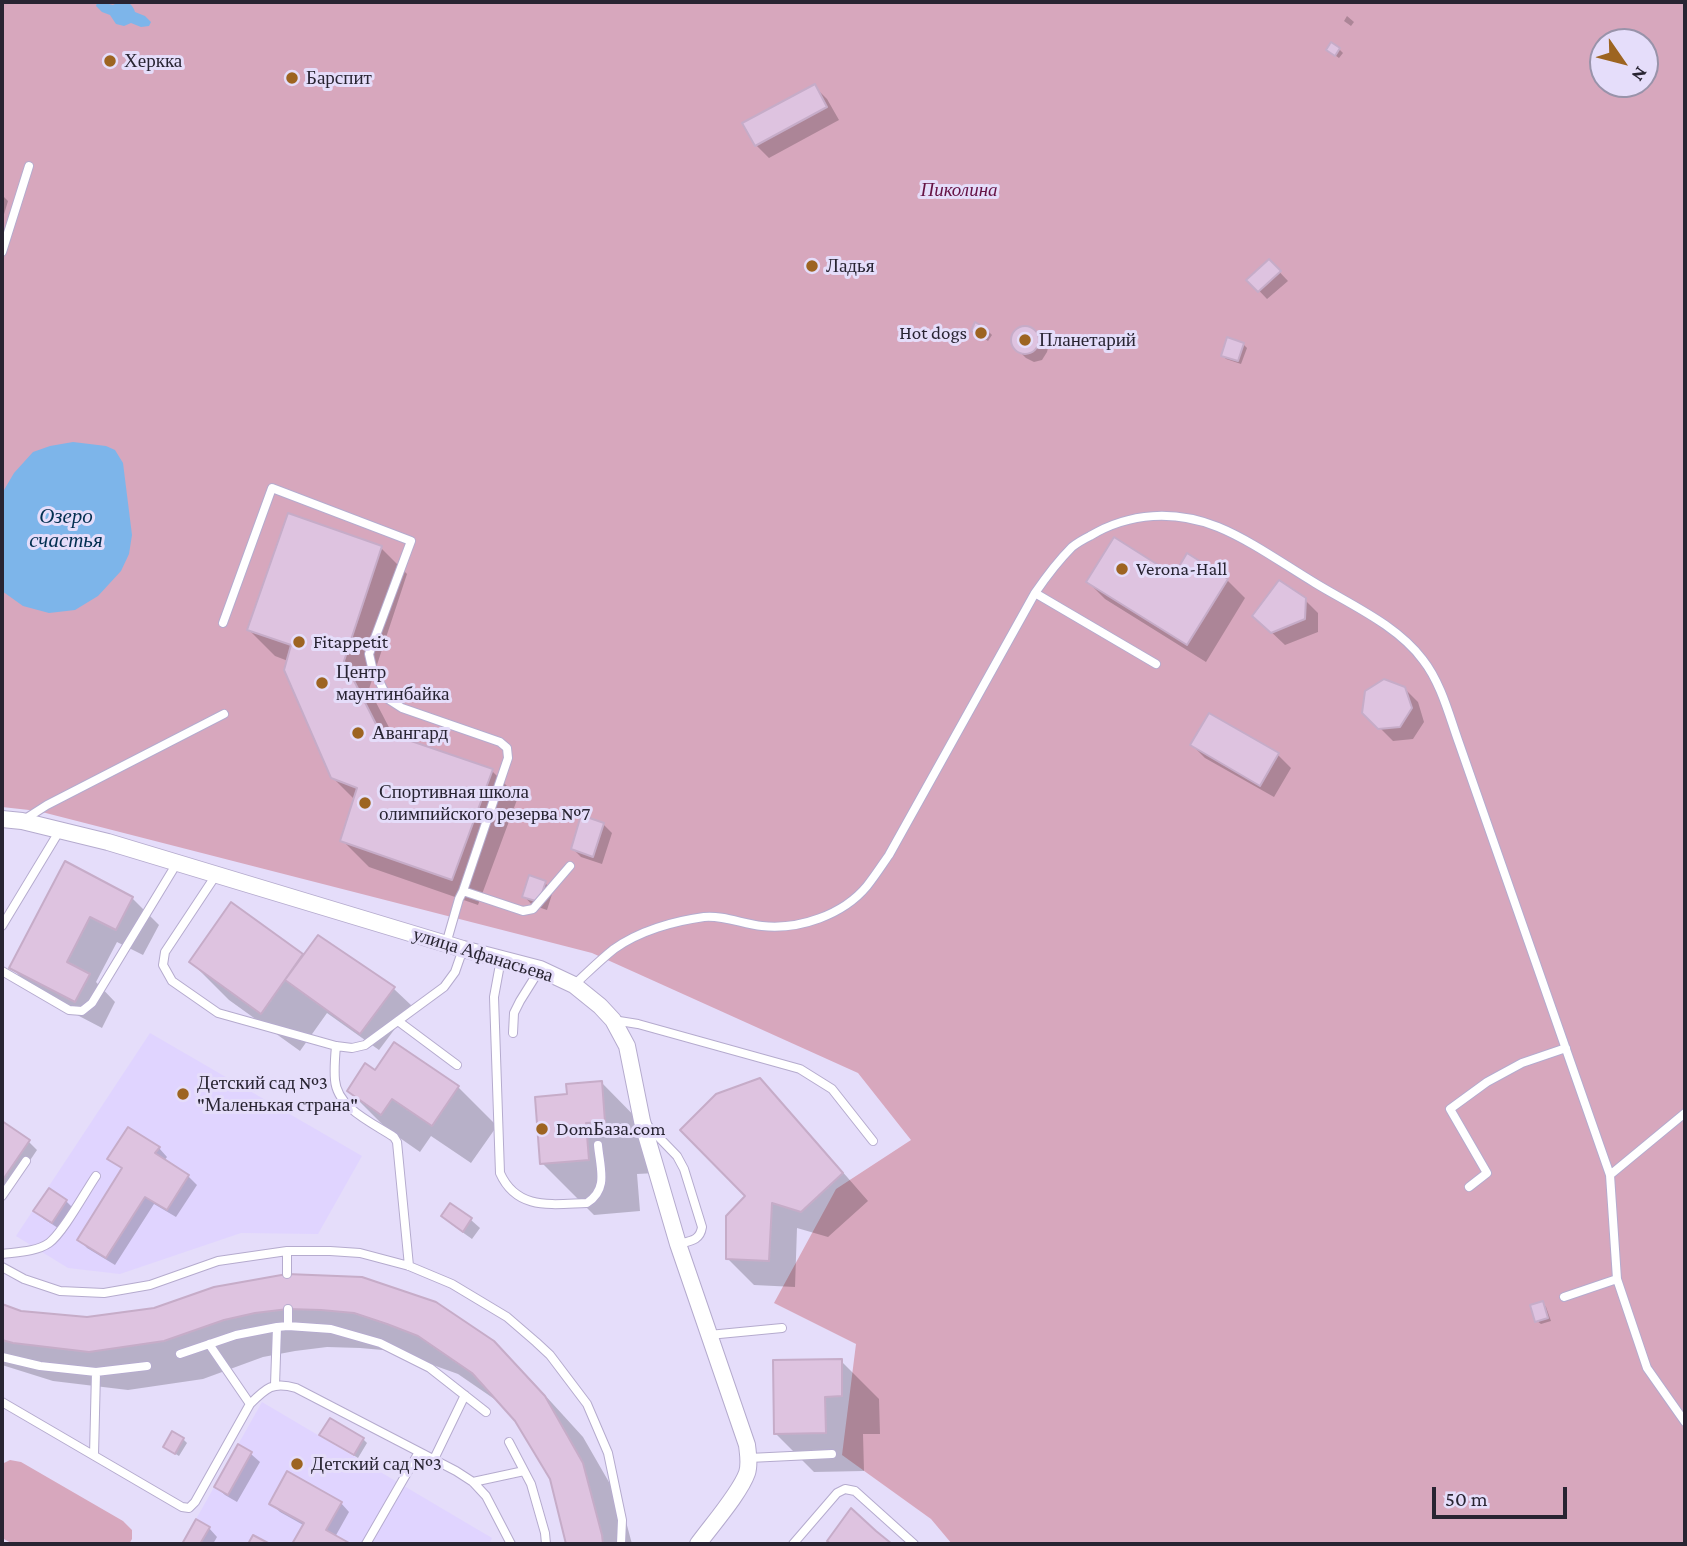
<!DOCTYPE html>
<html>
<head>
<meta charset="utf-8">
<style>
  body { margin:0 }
  #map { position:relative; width:1687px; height:1546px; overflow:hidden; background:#e5ddfa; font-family:"Crimson Pro",serif }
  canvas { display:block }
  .frame { position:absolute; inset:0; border:4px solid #282432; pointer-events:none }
  .north { position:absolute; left:1589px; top:28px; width:70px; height:70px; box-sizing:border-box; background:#e5ddfa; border:2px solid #9993aa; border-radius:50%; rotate:125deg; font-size:19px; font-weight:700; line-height:28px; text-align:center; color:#282432 }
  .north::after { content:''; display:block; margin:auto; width:24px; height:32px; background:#9d6421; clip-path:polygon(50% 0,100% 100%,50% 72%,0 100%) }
  .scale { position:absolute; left:1432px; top:1487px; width:135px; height:32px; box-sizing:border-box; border:4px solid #282432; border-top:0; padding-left:9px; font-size:21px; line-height:24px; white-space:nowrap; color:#282432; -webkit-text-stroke:5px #e5ddfa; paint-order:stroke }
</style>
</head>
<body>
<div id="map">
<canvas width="1687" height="1546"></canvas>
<div class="frame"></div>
<div class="north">N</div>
<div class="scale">50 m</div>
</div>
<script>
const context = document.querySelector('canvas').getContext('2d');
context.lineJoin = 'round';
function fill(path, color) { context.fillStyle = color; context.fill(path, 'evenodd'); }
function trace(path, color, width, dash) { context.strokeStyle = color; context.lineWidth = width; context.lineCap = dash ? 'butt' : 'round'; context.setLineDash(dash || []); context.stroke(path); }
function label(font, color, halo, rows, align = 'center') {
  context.font = font + ' "Crimson Pro",serif'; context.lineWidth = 6; context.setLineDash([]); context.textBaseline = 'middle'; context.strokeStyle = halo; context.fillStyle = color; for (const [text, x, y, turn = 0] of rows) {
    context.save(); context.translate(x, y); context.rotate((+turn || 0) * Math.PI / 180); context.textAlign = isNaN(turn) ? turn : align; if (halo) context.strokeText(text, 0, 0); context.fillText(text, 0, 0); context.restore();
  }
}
const built = new Path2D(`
  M150,1033l212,123 -44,78 -77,-1 -121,41 -52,-6 -52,-32z
  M262,1402l230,136 -3,6h-307z`);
const green = new Path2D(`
  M2,2h1683v1542h-733l-21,-25 -89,-64 14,-111 -82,-41 62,-114 75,-49 -53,-67 -266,-120 -554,-142 -36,-4zM1603,42h42v42h-42z
  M10,1460l11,2 102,59 9,9v9l-3,5h-116l-11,-6v-74z`);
const water = new Path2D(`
  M100,2l13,3c9,-5 19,-4 22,7l10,4 6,6 -2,4 -8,1 -10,-4 -7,3 -8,-2 -6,-9 -8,-3 -6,-6 1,-3z
  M73,442l33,4 9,4 8,13 9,72 -3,19 -8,17 -23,25 -23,14 -26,3 -26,-7 -21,-15v-68l2,-33 10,-17 19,-21 17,-6z`);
const shadow = new Path2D(`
  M1347,16l7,6 -3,4 -7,-5z
  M1339,49l4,4 -4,5 -7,-5z
  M814,86l13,13 12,21 -70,38 -13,-13z
  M2,195l6,6 -6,20z
  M1269,261l19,20 -21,18 -18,-19z
  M1027,327l8,4 9,9 4,8 -1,4 -5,8 -8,2 -8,-4 -12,-12v-12l5,-5z
  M973,331h15l4,4 -4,6z
  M1243,344l4,4 -6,16 -15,-5 -3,-3z
  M381,548l26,26 -38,115 25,48 98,34 26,26 -40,108 -109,-38 -27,-27 13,-40 -23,-23 -44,-116 -13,-5 -26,-26z
  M1188,556l39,24 18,18 -39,64 -101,-63 -17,-17 87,-5z
  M1304,599l14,14v19l-33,13 -18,-17z
  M1404,688l14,14 6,20 -11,17 -20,2 -29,-29z
  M1192,745l86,10 13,13 -17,29 -69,-39z
  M603,824l9,9 -10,31 -21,-7 -8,-8z
  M66,863l66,35 27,27 -16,30 -26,-13 -21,40 19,20 -13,26 -65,-34 -26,-27z
  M545,883l8,8 -6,19 -15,-5 -8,-9z
  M231,905l73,53 15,-21 75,52 18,17 -33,44 -52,-37 -27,38 -71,-51 -38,-38z
  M395,1044l63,43 39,39 -26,37 -40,-27 -11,16 -33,-23 -38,-38 27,-19z
  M759,1080l27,27 82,94 -40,36 -31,-9 -2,59 -41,-2 -27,-27 21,-62z
  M602,1083l51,52 3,38 -19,1 3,37 -46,4 -52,-52 27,-67z
  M2,1123l26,18 9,9 -35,52z
  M159,1148l8,9 -3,4 24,15 9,9 -21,32 -22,-13 -39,61 -28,-17 -8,-9 44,-69 -14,-12z
  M49,1190l17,11 9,9 -14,20 -17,-11 -9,-8z
  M451,1205l20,15 9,8 -8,11 -21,-15 -8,-8z
  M287,1276l206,66 39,39 51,56 38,66 11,41h-65l-16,-66 -34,-58 -14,-15 -45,-31 -64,-23 -34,-3 -33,-1 -32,4 -32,6 -60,22 -75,11 -75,-9 -51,-16v-59l19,7 66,6 68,-9z
  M1542,1303l4,4 5,14 -10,3 -4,-3z
  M841,1361l38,38 1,35h-17l1,37 -50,1 -38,-38z
  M325,1438l38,1 4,4 -9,15z
  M183,1439l4,4 -8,13 -10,-6z
  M239,1447l12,7 9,8 -23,40 -12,-7 -9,-8z
  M271,1503h70l8,9 -14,25 13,7h-54l11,-18 -25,-14z
  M197,1522l12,6 8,9 -4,7h-29z`);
const building = new Path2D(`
  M1331,42l9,6 -5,8 -9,-6z
  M815,84l12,23 -72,39 -13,-23z
  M1269,259l12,12 -23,21 -12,-12z
  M975,322l14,8 -5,8 -13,-7z
  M1011 340a14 14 0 1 1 28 0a14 14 0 1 1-28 0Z
  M1227,337l17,6 -6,18 -17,-5z
  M288,513l94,33 -38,115 35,69 114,39 -41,111 -112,-39 17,-53 -26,-10 -47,-108 7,-25 -44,-15z
  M1114,537l60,38 13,-22 41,26 -41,66 -101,-63z
  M1279,580l27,18 -1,21 -34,14 -19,-17z
  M1384,679l21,8 7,21 -12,19 -22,2 -16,-16 3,-22z
  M1209,713l70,40 -19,33 -70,-41z
  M581,815l23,8 -11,34 -22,-8z
  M65,861l68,36 -17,33 -26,-13 -23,45 23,12 -15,28 -66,-34z
  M529,875l17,6 -7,21 -17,-5z
  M231,902l72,52 -42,60 -72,-52z
  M318,935l77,52 -35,47 -75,-54z
  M394,1042l65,44 -27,40 -40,-27 -11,16 -34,-24 18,-28 10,7z
  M760,1078l83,95 -42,39 -29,-9 -3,58 -43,-2v-43l19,-20 -65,-66 36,-36z
  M602,1081l3,41 -19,1 3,37 -49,4 -5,-67 32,-3 -1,-10z
  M2,1121l28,19 -28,41z
  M128,1127l32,20 -5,6 34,22 -22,35 -22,-13 -39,61 -29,-18 45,-72 -15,-9z
  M49,1188l18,12 -15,23 -19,-12z
  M450,1203l22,15 -9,14 -22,-16z
  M287,1274l75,3 74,25 58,39 51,55 38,67 19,72 1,9h-37l-16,-65 -35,-58 -43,-48 -54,-37 -31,-12 -33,-11 -33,-3 -33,-1 -33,4 -31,7 -60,21 -75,11 -76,-9 -11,-3v-36l19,7 66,6 67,-9 60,-21z
  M1543,1301l5,17 -13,4 -5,-17z
  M842,1359v37l-17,1 1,36 -52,1 -1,-74z
  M330,1418l34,20 -10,17 -35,-20z
  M172,1431l12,7 -9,16 -12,-7z
  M238,1444l14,8 -24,43 -14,-8z
  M287,1471l55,31 -16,28 25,14h-59l12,-21 -35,-19z
  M851,1508l25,23 16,13h-61l-4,-3z
  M196,1519l14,8 -10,17h-18z
  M253,1535l17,9h-22z`);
const service = new Path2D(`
  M2,252l27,-86
  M1035,593l121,71
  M223,623l49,-135 139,53 -42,113 3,13 16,32 14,9 98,34 7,6 1,10 -45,133 -4,8 -13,45
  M22,821l25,-16 177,-91
  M216,875l-51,77 -2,13 9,16 46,32 118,33 16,2 13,-3 79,-58 11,-15 8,-23
  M463,891l60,20 10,-2 37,-43
  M2,926l58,-96
  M501,959l-7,38 6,176c17,38 52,31 87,30 22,-14 13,-35 11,-58
  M2,971l67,39 13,1 10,-8 85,-140
  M574,985c13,-12 26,-25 40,-36 25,-18 60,-28 90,-32 19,-2 39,7 58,9 37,4 81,-11 105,-40 8,-10 15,-21 22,-31l146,-262c11,-16 23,-32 37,-46 5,-4 12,-8 18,-11 40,-24 85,-26 128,-9 32,13 67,38 97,56 36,22 82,42 108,77 18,23 26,55 36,83l151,432 7,104 30,89 38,54
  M613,1020l25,4 162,45 32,20 41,52
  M398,1021l59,44
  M513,1033l1,-20 6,-12 20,-32
  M336,1046c-1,11 -2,23 -1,34 2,28 38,43 59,57l3,5 12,124
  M647,1125l30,31 7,13 18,58c-2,14 -12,14 -24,17
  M1610,1175l75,-62
  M1469,1187l18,-14 -37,-64 37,-27 35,-19 44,-15
  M2,1196l24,-35
  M287,1251v23
  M2,1254c15,-2 34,-2 47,-11 14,-10 36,-51 47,-67
  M2,1267l22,12 36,12 44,2 46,-8 68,-24 69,-10h43l30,2 49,13 43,18 55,33 29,25 14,13 37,49 21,49 14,67 -1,24
  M1564,1297l53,-18
  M288,1309v17
  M709,1335l73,-7
  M209,1344l41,60
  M180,1354l56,-19 41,-8 11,-1 43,3 49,14 50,25 56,44
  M2,1357l38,9 56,6 51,-6
  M275,1385l2,-58
  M2,1402l180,105 7,1 6,-6 55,-98c16,-16 23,-23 46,-16l160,83 17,11 13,14 25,48
  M509,1442l22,42 14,49 1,11
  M94,1455l2,-83
  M749,1458l83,-4
  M434,1459l31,-64
  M473,1482l51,-11
  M366,1544l53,-92
  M793,1544l44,-51 8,-4 10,2 59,53`);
const minor = new Path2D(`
  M2,819l20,2 86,21 355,107 77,20 34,16 26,21 13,14 14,26 15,75 36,123 69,201c1,9 3,19 0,28 -7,20 -36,53 -49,71`);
const markers = [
  [110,61,7,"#9d6421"],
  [292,78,7,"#9d6421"],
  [812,266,7,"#9d6421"],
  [981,333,7,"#9d6421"],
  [1025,340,7,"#9d6421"],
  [1122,569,7,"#9d6421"],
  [299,642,7,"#9d6421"],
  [322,683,7,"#9d6421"],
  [358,733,7,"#9d6421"],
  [365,803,7,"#9d6421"],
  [183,1094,7,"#9d6421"],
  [542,1129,7,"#9d6421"],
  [297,1464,7,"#9d6421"]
];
const poiNames = [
  ["Херкка",124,61],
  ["Барспит",306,78],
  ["Ладья",826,266],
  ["Hot dogs",967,333,"right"],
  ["Планетарий",1039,340],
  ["Verona-Hall",1136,569],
  ["Fitappetit",313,642],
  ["Центр",336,672],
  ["маунтинбайка",336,694],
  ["Авангард",372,733],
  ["Спортивная школа",379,792],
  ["олимпийского резерва №7",379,814],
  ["Детский сад №3",197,1083],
  ["\"Маленькая страна\"",197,1105],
  ["DomБаза.com",556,1129],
  ["Детский сад №3",311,1464]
];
const parkNames = [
  ["Пиколина",959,190]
];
const streetNames = [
  ["улица Афанасьева",483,955,17]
];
const waterNames = [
  ["Озеро",66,517],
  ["счастья",66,541]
];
fill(built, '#e0d4ff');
fill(green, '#d7a7bd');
fill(water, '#7db5ea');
fill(shadow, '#0003');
fill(building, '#dec3e0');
trace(building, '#c6acc8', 2);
trace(service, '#b5abce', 10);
trace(minor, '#b5abce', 18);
trace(service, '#fff', 8);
trace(minor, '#fff', 16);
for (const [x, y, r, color] of markers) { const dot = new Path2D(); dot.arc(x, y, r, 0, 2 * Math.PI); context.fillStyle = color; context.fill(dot); trace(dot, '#e5ddfa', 2.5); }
label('19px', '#282432', '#e5ddfa', poiNames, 'left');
label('italic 19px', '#651244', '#e5ddfa', parkNames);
label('19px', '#282432', '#e5ddfa', streetNames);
label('italic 21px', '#032f50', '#e5ddfa', waterNames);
</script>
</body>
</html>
